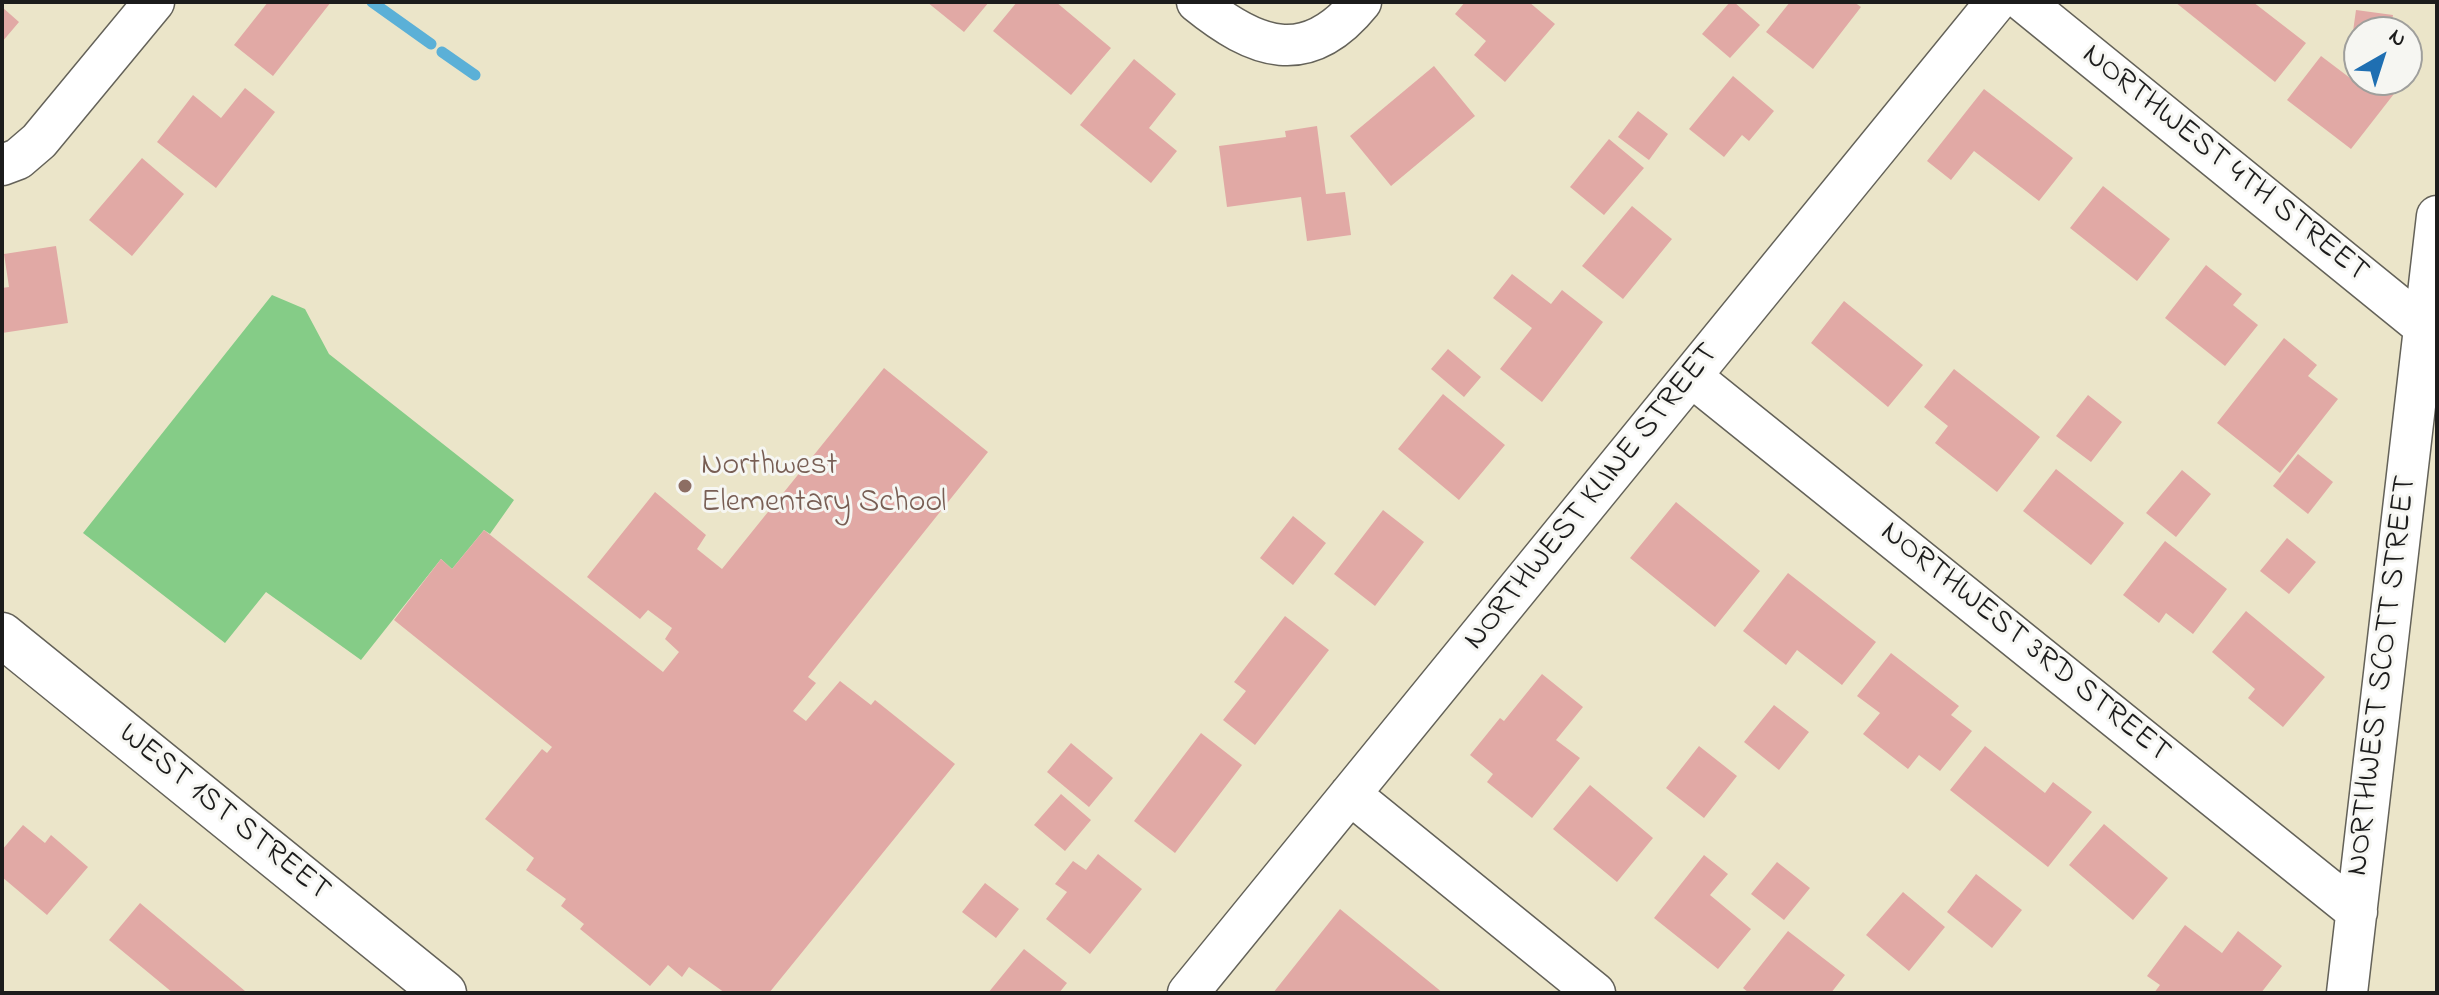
<!DOCTYPE html>
<html>
<head>
<meta charset="utf-8">
<style>
  body { margin:0 }
  #map { position:relative; width:2439px; height:995px; overflow:hidden; background:#ebe5c9; font-family:"Indie Flower",sans-serif }
  canvas { display:block }
  .frame { position:absolute; inset:0; border:4px solid #1c1c1c; pointer-events:none }
  .north { position:absolute; left:2343px; top:16px; width:80px; height:80px; box-sizing:border-box; background:#f6f6f2; border:2px solid #9f9f9c; border-radius:50%; rotate:39deg; font-size:22px; font-weight:700; line-height:32px; text-align:center; color:#1c1c1c }
  .north::after { content:''; display:block; margin:auto; width:28px; height:36px; background:#1f6fb2; clip-path:polygon(50% 0,100% 100%,50% 72%,0 100%) }
</style>
</head>
<body>
<div id="map">
<canvas width="2439" height="995"></canvas>
<div class="frame"></div>
<div class="north">N</div>
</div>
<script>
const context = document.querySelector('canvas').getContext('2d');
context.lineJoin = 'round';
function fill(path, color) { context.fillStyle = color; context.fill(path, 'evenodd'); }
function trace(path, color, width, dash) { context.strokeStyle = color; context.lineWidth = width; context.lineCap = dash ? 'butt' : 'round'; context.setLineDash(dash || []); context.stroke(path); }
function label(font, color, halo, rows, align = 'center') {
  context.font = font + ' "Indie Flower",sans-serif'; context.lineWidth = 6; context.setLineDash([]); context.textBaseline = 'middle'; context.strokeStyle = halo; context.fillStyle = color; for (const [text, x, y, turn = 0] of rows) {
    context.save(); context.translate(x, y); context.rotate((+turn || 0) * Math.PI / 180); context.textAlign = isNaN(turn) ? turn : align; if (halo) context.strokeText(text, 0, 0); context.fillText(text, 0, 0); context.restore();
  }
}
const green = new Path2D(`
  M272,295l33,14 24,45 185,146 -24,34 -6,-4 -32,39 -11,-10 -80,101 -95,-68 -41,51 -142,-110z`);
const stream = new Path2D(`
  M372,2l59,42
  M442,52l33,23`);
const building = new Path2D(`
  M268,2h63l-58,74 -39,-31z
  M927,2h62l-25,30z
  M1017,2h39l55,46 -40,47 -78,-64z
  M1465,2h64l26,22 -50,58 -31,-27 12,-14 -31,-27z
  M1730,2h4l26,23 -30,33 -28,-24z
  M1790,2h64l7,5 -48,62 -47,-37z
  M2175,2h78l53,41 -31,39z
  M2,7l17,15 -17,20z
  M2356,10l37,5 -3,17h-31v22l-9,-1z
  M2321,56l33,25 5,-7v6h25l13,10 -46,59 -64,-49z
  M1134,59l42,35 -27,34 28,23 -26,32 -71,-58z
  M1434,66l41,50 -84,70 -41,-50z
  M1733,76l41,35 -25,30 -7,-6 -18,22 -35,-28z
  M245,88l30,24 -59,76 -59,-46 36,-47 28,23z
  M1984,89l89,69 -34,43 -65,-50 -23,29 -24,-19z
  M1638,111l30,23 -19,26 -31,-23z
  M1317,126l9,68 19,-2 6,43 -44,6 -6,-44 -74,10 -8,-61 67,-9 -1,-6z
  M1609,139l35,29 -40,47 -34,-28z
  M142,158l42,36 -52,62 -43,-36z
  M2103,186l67,53 -33,42 -67,-53z
  M1632,206l40,33 -49,60 -41,-33z
  M56,246l12,77 -66,10v-45l7,-1 -5,-33z
  M2206,265l36,29 -9,11 25,20 -33,41 -60,-48z
  M1512,274l39,30 11,-14 41,32 -61,80 -42,-33 32,-41 -39,-30z
  M1844,301l79,64 -35,42 -77,-64z
  M2284,338l33,27 -9,11 30,23 -58,74 -63,-50z
  M1448,349l33,28 -17,20 -33,-28z
  M884,368l104,84 -180,225 8,6 -23,28 13,10 34,-40 31,24 4,-5 80,64 -186,229h-44l-36,-26 -7,10 -14,-12 -18,21 -70,-57 4,-5 -23,-18 5,-7 -40,-29 8,-12 -49,-39 57,-70 5,4 5,-6 -158,-127 47,-61 11,10 32,-39 179,142 16,-20 -14,-13 7,-11 -24,-18 -8,9 -53,-42 68,-85 51,43 -9,14 25,20z
  M1954,369l86,68 -43,55 -62,-49 13,-17 -24,-19z
  M1443,394l62,51 -46,55 -61,-51z
  M2088,395l34,27 -31,40 -35,-26z
  M2298,454l35,28 -25,32 -35,-28z
  M2056,469l68,54 -33,42 -68,-54z
  M2182,470l29,24 -35,43 -30,-24z
  M1676,502l84,69 -45,56 -85,-69z
  M1383,510l41,32 -49,64 -41,-32z
  M1293,516l33,27 -33,42 -33,-27z
  M2287,538l29,24 -27,32 -29,-23z
  M2165,541l62,48 -34,45 -27,-21 -7,10 -36,-28z
  M1788,573l88,69 -34,43 -45,-35 -11,15 -43,-34z
  M2246,611l79,66 -42,50 -35,-29 7,-9 -43,-37z
  M1285,616l44,34 -74,95 -32,-25 23,-29 -12,-9z
  M1891,653l68,53 -8,9 21,16 -32,40 -21,-16 -11,14 -45,-35 17,-21 -23,-17z
  M1542,674l41,33 -27,33 24,18 -48,60 -45,-36 6,-8 -23,-19 30,-37 4,3z
  M1774,705l35,27 -30,38 -35,-28z
  M1201,733l41,32 -67,88 -41,-32z
  M1071,743l42,35 -24,29 -42,-35z
  M1699,746l38,30 -33,42 -38,-30z
  M1985,746l60,47 8,-11 39,30 -44,55 -98,-77z
  M1590,785l63,53 -36,44 -64,-53z
  M1061,794l30,26 -26,31 -31,-26z
  M2104,824l64,54 -35,42 -64,-55z
  M23,825l22,18 6,-8 37,32 -41,48 -45,-38v-27z
  M1098,854l44,35 -52,65 -44,-35 21,-27 -12,-8 18,-23 13,9z
  M1704,855l24,19 -18,21 41,34 -33,40 -64,-51z
  M1777,862l33,26 -26,32 -33,-26z
  M1976,874l46,36 -30,38 -45,-36z
  M985,883l34,26 -23,29 -34,-26z
  M1903,892l42,35 -36,44 -43,-36z
  M140,903l105,88 -2,2h-70l-64,-53z
  M1340,909l103,84h-170z
  M2185,925l37,28 16,-22 44,35 -21,27h-107l6,-8 -13,-9z
  M1788,931l57,44 -14,18h-82l-6,-5z
  M1024,949l43,34 -8,10h-71z`);
const minor = new Path2D(`
  M1197,2c58,47 110,67 164,0
  M2024,2l400,325
  M2,165l16,-6 21,-18 115,-139
  M1692,377l665,535
  M1350,794l245,199
  M1188,993l808,-991
  M2347,993l90,-777`);
const secondary = new Path2D(`
  M2,635l442,358`);
const markers = [
  [685,486,8,"#8d6e63"]
];
const streetNames = [
  ["NORTHWEST 4TH STREET",2224,165,39],
  ["NORTHWEST KLINE STREET",1593,498,-51],
  ["NORTHWEST 3RD STREET",2024,644,39],
  ["NORTHWEST SCOTT STREET",2384,676,-83],
  ["WEST 1ST STREET",223,814,39]
];
const educationNames = [
  ["Northwest",701,468],
  ["Elementary School",701,505]
];
fill(green, '#85cc87');
trace(stream, '#5bb0d7', 11);
fill(building, '#e1a9a5');
trace(minor, '#646259', 43);
trace(secondary, '#646259', 47);
trace(minor, '#fff', 40);
trace(secondary, '#fff', 44);
for (const [x, y, r, color] of markers) { const dot = new Path2D(); dot.arc(x, y, r, 0, 2 * Math.PI); context.fillStyle = color; context.fill(dot); trace(dot, '#f6f6f2', 3); }
label('32px', '#1c1c1c', '#f6f6f2', streetNames);
label('32px', '#785e54', '#f6f6f2', educationNames, 'left');
</script>
</body>
</html>
